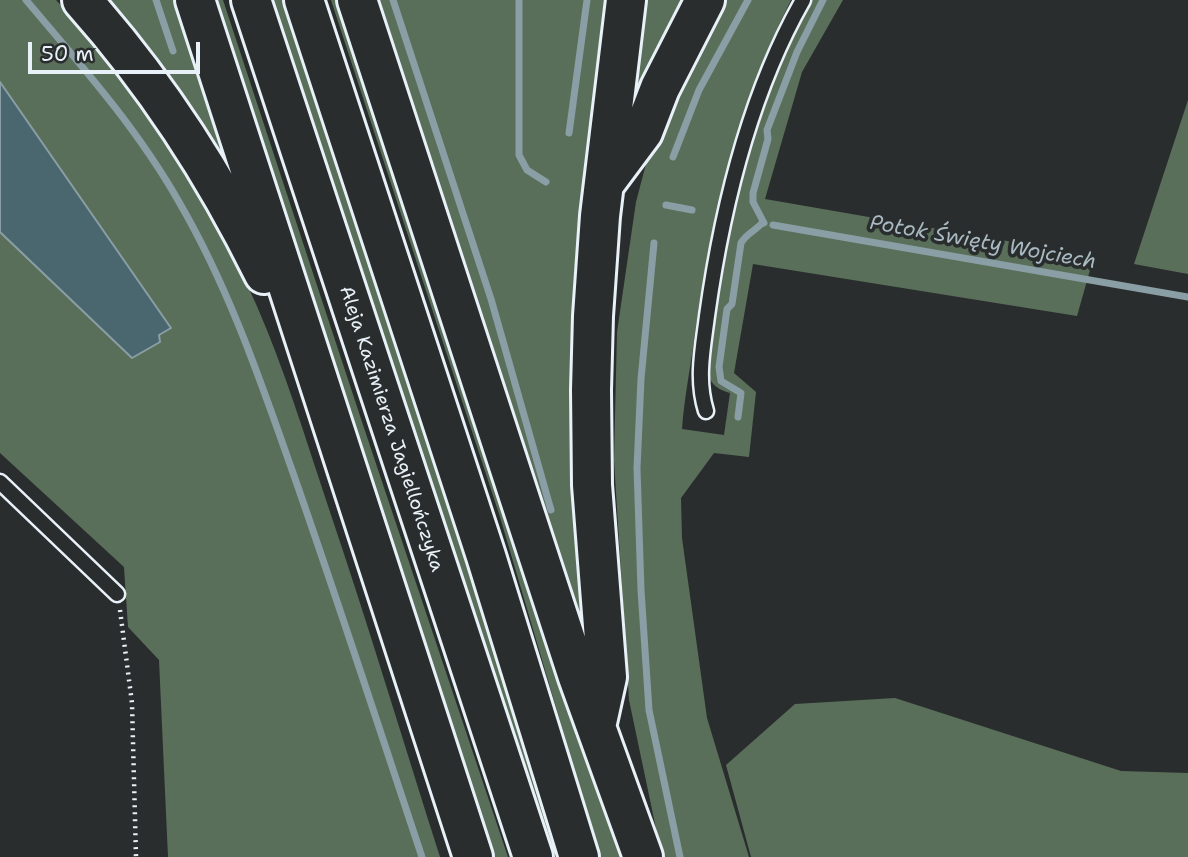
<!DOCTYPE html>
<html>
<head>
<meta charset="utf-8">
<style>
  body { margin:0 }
  #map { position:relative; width:1188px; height:857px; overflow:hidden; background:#2a2d2e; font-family:"Shantell Sans",sans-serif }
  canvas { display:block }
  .scale { position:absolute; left:28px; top:42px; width:172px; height:32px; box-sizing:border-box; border:4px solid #e8f1f8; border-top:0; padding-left:9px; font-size:21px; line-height:24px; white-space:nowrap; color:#e8f1f8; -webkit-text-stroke:5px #2a2d2e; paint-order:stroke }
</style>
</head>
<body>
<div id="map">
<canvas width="1188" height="857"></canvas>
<div class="scale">50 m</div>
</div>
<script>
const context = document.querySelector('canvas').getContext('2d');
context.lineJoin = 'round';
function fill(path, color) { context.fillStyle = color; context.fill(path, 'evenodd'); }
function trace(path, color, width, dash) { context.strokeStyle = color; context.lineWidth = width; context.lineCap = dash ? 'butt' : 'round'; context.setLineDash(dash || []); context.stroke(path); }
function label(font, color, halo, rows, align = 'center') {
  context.font = font + ' "Shantell Sans",sans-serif'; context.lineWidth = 7; context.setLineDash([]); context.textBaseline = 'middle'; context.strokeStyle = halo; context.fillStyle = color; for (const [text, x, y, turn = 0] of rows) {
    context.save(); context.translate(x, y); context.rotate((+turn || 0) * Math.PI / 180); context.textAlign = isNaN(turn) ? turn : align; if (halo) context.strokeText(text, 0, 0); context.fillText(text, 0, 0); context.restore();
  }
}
const green = new Path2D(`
  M0,0h56c84,88 150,193 200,304 29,66 50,136 73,205 39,115 74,232 111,348h-272l-9,-197 -31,-33 -4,-60 -124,-114z
  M100,0h80l59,185z
  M209,0h14l140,425 145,432h-22z
  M272,0h11l280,857h-12z
  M331,0h15l286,857h-32l-100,-340z
  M367,0h245l-15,674z
  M645,0h51l-68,129z
  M720,0h71c-54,107 -79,215 -96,333 -4,32 -11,65 -13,96l42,6 6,-42c-13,-4 -21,-9 -22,-24 18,-130 39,-253 103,-369h32l-41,72 -37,127 329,57 -17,60 -324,-52 -19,109 22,19 -7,65 -35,-4 -33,45 1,40 25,180 42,139h-87l-33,-157 -15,-240 3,-128 19,-130 16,-61z
  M1188,100v174l-54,-10z
  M895,698l226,73 67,2v84h-437l-25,-92 69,-61z`);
const water = new Path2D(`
  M0,82l171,246 -12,7 1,7 -28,16 -132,-126z`);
const stream = new Path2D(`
  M26,0c55,65 111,128 153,202 49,84 81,177 113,268 45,128 87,258 130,387
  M156,0l17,51
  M393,0l98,299 60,211
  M519,0v155l8,15 19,12
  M569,133l18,-133
  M673,157l26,-67 49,-90
  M666,205l26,5
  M764,223l-11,-21v-9l15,-54 -1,-9 30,-78 26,-52
  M773,225l415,72
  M654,243l-13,136 -4,89 4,122 8,120 31,147
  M738,417l3,-24 -20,-12 -2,-14 8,-58 5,-5 9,-61c5,-9 14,-12 21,-20`);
const path = new Path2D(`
  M120,610l12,93 4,154`);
const lane = new Path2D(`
  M706,411c-10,-32 -3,-63 1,-95 15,-108 42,-221 96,-316
  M0,482l117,112`);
const highway = new Path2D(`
  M82,0c74,83 133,174 182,274
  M195,0l278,857
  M251,0l282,857
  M304,0l182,556 93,301
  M357,0l221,677 65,180
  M605,183l38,-51 17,-44 45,-88
  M596,727l11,-50 -15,-192 -1,-95 2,-74 7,-100 26,-216`);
const streetNames = [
  ["Aleja Kazimierza Jagiellończyka",391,429,72]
];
const waterNames = [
  ["Potok Święty Wojciech",983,243,10]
];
fill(green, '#5a6f5a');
fill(water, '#4a666e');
trace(water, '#899ea5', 2);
trace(stream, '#899ea5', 7);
trace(lane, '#e8f1f8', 19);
trace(highway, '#e8f1f8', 44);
trace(path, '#e8f1f8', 4.5, [2, 5]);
trace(lane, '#2a2d2e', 14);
trace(highway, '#2a2d2e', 38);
label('19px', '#e8f1f8', '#2a2d2e', streetNames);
label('italic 21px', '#a9b9c1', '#2a2d2e', waterNames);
</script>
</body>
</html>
